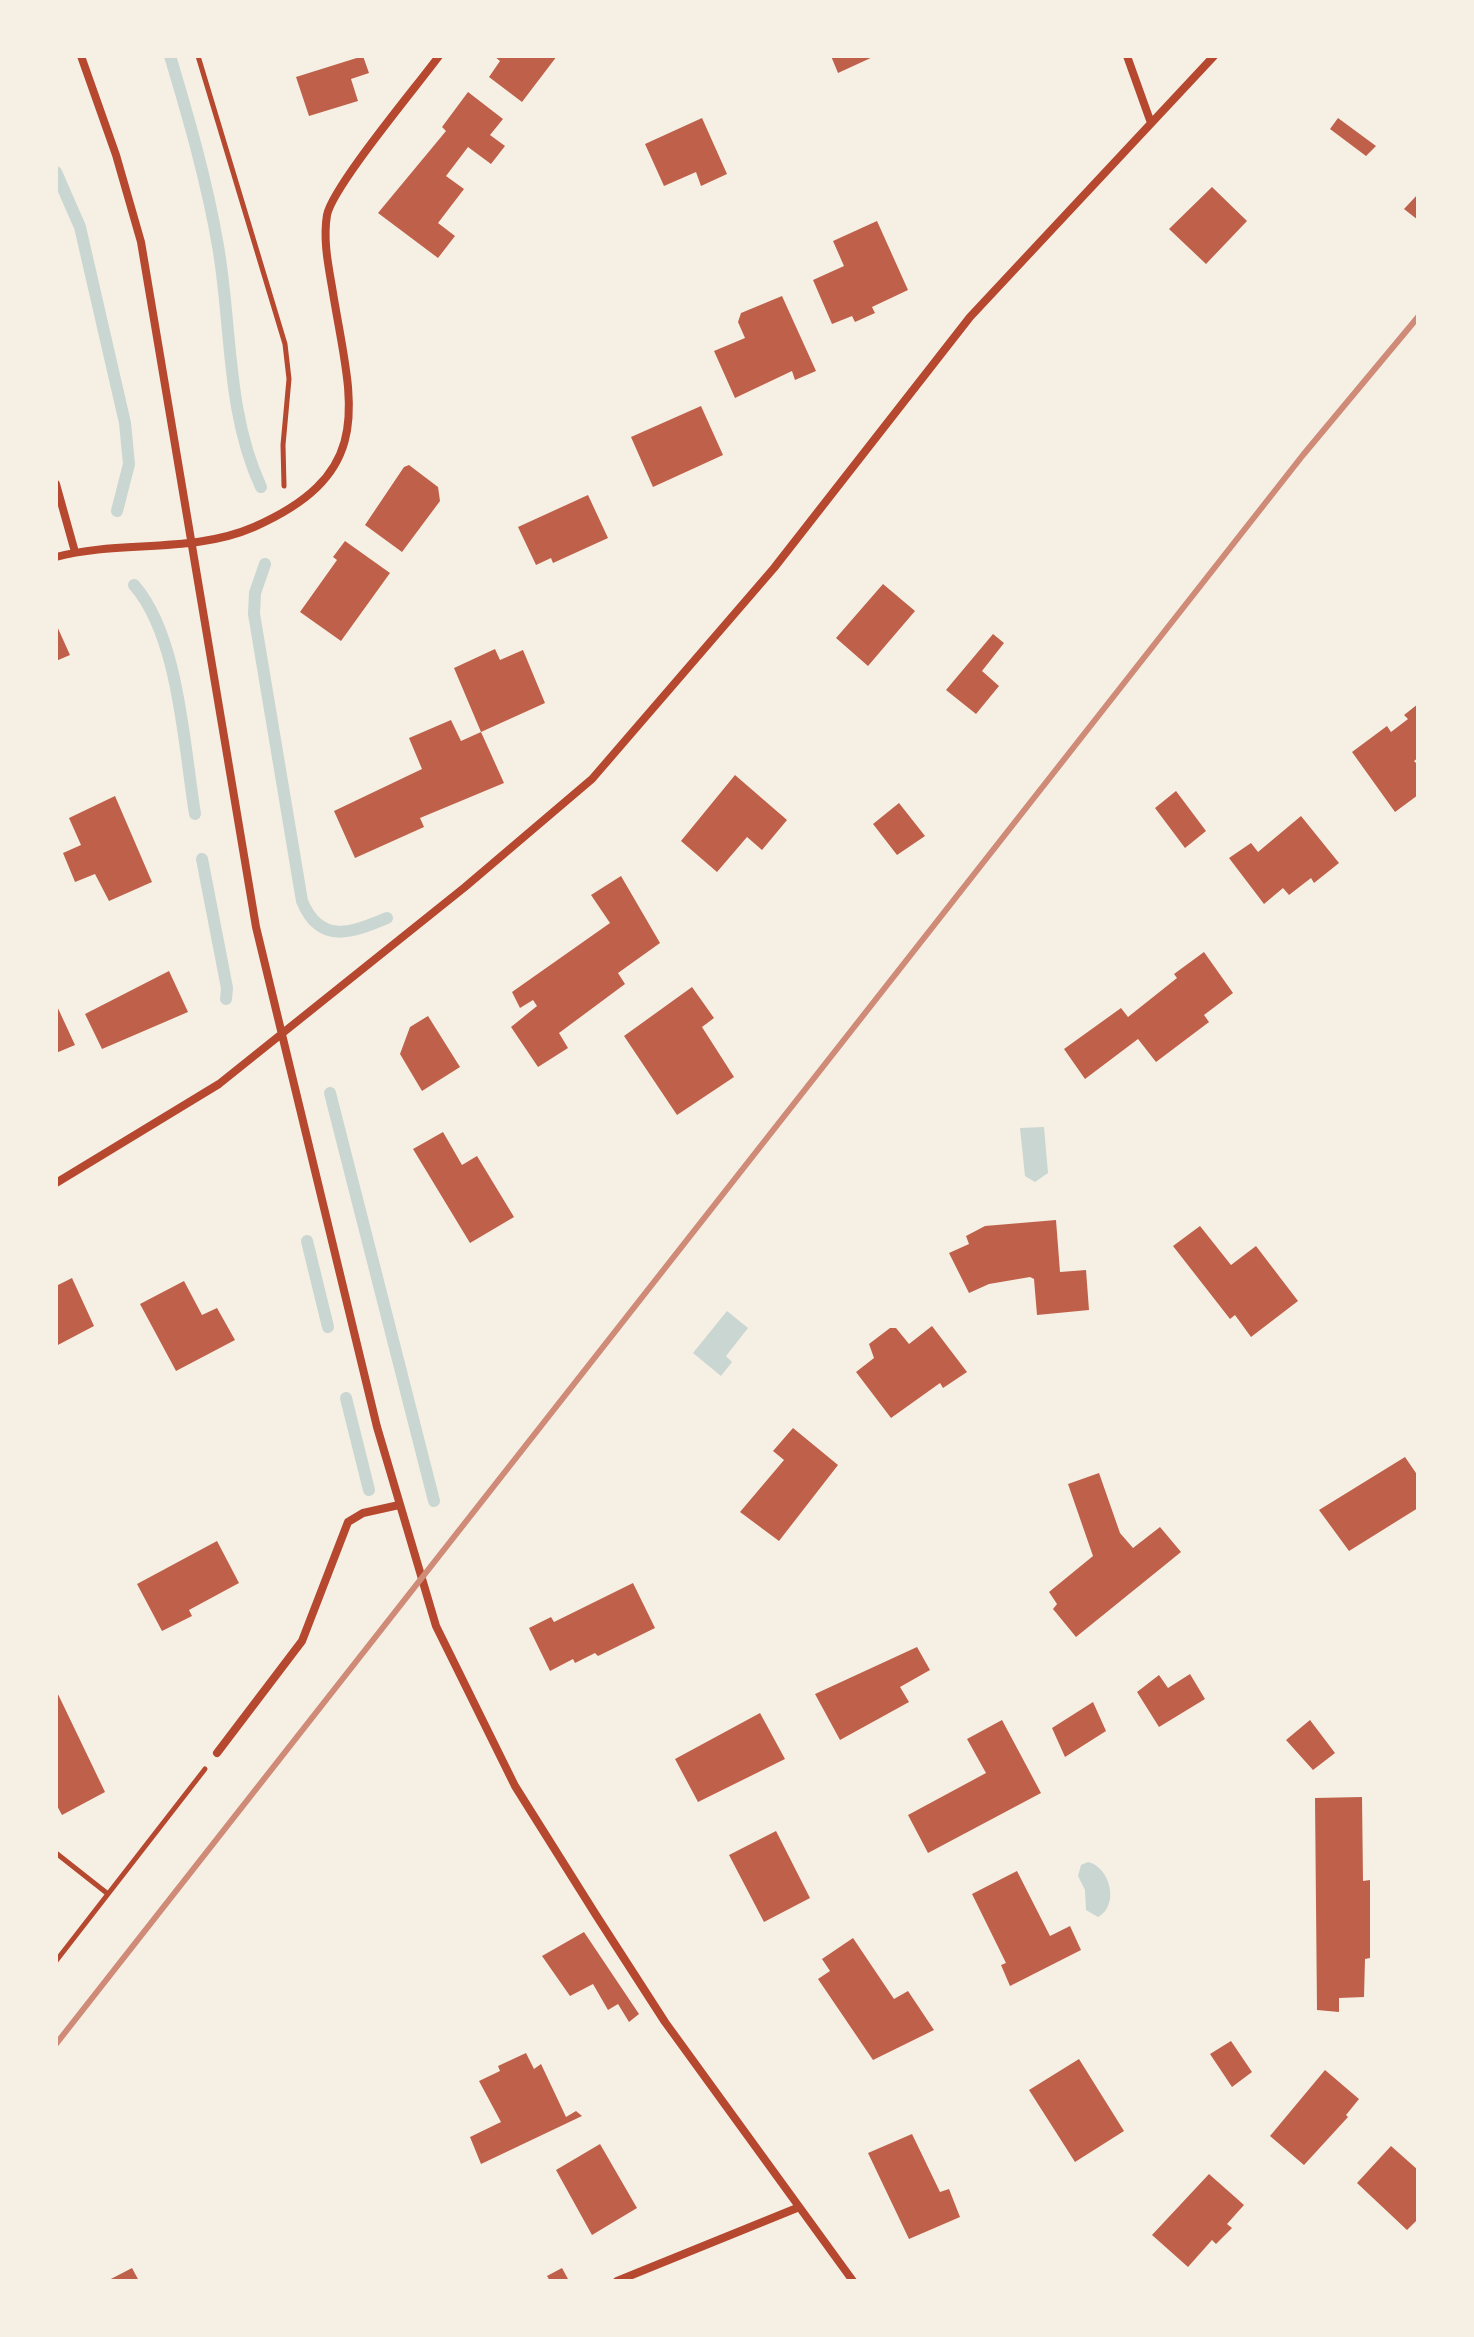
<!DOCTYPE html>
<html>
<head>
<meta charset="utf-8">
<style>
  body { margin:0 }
  #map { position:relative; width:1474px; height:2337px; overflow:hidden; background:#f6efe4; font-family:"Crimson Pro",serif }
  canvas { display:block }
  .frame { position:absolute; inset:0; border:58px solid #f6efe4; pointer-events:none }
</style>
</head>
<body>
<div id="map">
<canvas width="1474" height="2337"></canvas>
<div class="frame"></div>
</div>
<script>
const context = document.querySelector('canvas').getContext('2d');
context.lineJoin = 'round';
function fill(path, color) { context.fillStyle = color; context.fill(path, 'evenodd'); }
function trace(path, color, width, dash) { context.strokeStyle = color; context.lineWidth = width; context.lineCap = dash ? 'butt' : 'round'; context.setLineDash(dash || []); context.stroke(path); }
const water = new Path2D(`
  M1044,1127l4,46 -13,9 -10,-6 -5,-48z
  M727,1311l21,17 -22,28 6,6 -11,14 -28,-23z
  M1088,1862c22,5 32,43 10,55l-12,-7 -1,-20 -7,-14 3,-11z`);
const stream = new Path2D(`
  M170,56c19,63 37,126 48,190 14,80 8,166 43,241
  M56,172l24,55 45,196 4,41 -12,47
  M265,564l-10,29 -1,21 48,287c18,44 49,32 85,17
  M134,585c45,51 50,162 61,229
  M202,859l25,129 -1,11
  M330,1093l104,408
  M307,1241l21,86
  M346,1398l23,92`);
const building = new Path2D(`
  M363,56l6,17 -18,6 7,22 -49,15 -13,-39z
  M494,56h63l-35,46 -33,-25 11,-16z
  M831,56h44l-37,17z
  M468,92l35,27 -13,16 15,11 -14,18 -23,-17 -22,29 18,13 -26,34 17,13 -17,22 -60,-45 68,-82 -4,-4z
  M702,118l25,56 -26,12 -5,-14 -32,14 -19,-42z
  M1338,118l38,28 -10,10 -36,-27z
  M1212,187l35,34 -41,43 -37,-35z
  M1418,194v26l-14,-11z
  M877,221l31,69 -36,17 3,6 -20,9 -3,-6 -20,8 -19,-44 31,-14 -11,-25z
  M782,296l34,75 -21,9 -3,-9 -57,27 -21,-47 31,-13 -7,-16 3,-9z
  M701,406l22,49 -70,32 -22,-50z
  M409,465l29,22 2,14 -38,51 -37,-27 39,-58z
  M588,495l20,43 -55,25 -2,-5 -15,7 -18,-38z
  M345,541l45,32 -49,68 -41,-29 37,-52 -4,-3z
  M883,584l32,27 -47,55 -32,-28z
  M56,624l14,31 -14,6z
  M993,634l11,9 -22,28 17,15 -23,28 -30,-24z
  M495,649l5,11 23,-10 22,53 -64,29 -27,-64z
  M1418,704v54l-4,3 4,4v30l-23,17 -43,-60 35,-26 4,6 17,-13 -4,-4z
  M451,720l10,21 20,-9 23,51 -84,35 4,9 -69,31 -21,-47 88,-42 -13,-31z
  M735,775l52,45 -25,30 -15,-13 -30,35 -36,-31z
  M1176,791l30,40 -21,17 -30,-40z
  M115,796l37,86 -43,19 -14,-27 -20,8 -12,-29 18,-8 -12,-27z
  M899,803l26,33 -28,19 -24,-31z
  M1301,816l38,47 -25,20 -3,-5 -22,17 -6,-7 -19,16 -35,-46 22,-15 7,9z
  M621,876l39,67 -42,30 7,11 -66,49 9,15 -30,19 -27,-40 26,-21 -4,-6 -13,8 -8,-16 98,-69 -19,-28z
  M1204,952l29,41 -29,22 5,7 -53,40 -18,-23 -53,40 -21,-30 57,-41 7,9 49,-39 -3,-4z
  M169,971l19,41 -86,37 -17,-35z
  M692,987l22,31 -12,9 32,50 -57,38 -53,-79z
  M56,1004l19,41 -19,8z
  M428,1016l32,51 -38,24 -22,-37 10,-27z
  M443,1132l19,33 15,-9 37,61 -44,26 -57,-94z
  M1056,1220l4,52 26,-2 3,40 -52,5 -3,-36 -4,-2 -41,7 -20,9 -20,-40 20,-9 -3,-8 19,-10z
  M1200,1226l31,39 25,-19 42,55 -47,36 -16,-22 -5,4 -57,-73z
  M72,1278l22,48 -38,20v-60z
  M184,1281l18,34 15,-7 18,32 -59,31 -36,-67z
  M932,1326l35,46 -24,16 -3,-5 -49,35 -35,-46 18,-14 -5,-14 21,-16h6l13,16z
  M793,1428l45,37 -59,76 -39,-29 44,-52 -11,-9z
  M1405,1457l13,19v32l-69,43 -30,-41z
  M1099,1473l21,60 13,15 27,-21 21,25 -105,85 -23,-28 4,-5 -8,-12 44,-36 -25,-72z
  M217,1541l22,42 -50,27 3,6 -30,15 -25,-47z
  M633,1583l22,45 -57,28 -3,-3 -20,10 -2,-4 -23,12 -21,-43 22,-11 3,5z
  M917,1647l13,23 -30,17 9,15 -69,38 -25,-46z
  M1190,1674l15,25 -46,28 -22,-35 22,-17 9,13z
  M56,1690l49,102 -43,23 -6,-11z
  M1093,1702l13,29 -41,26 -13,-29z
  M760,1713l25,46 -87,43 -23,-43z
  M1002,1720l39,73 -113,60 -20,-38 78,-42 -19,-34z
  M1310,1720l25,33 -22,17 -27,-30z
  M1362,1797l1,84 7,-1v78l-5,1 -1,38 -25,1v14l-22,-2 -2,-212z
  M776,1831l34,67 -46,24 -35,-67z
  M1017,1871l33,65 20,-10 11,24 -71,36 -9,-21 5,-2 -34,-69z
  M584,1932l55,82 -10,8 -11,-18 -10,6 -15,-26 -23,12 -28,-40z
  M853,1938l41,61 14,-8 26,39 -61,30 -55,-81 12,-8 -8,-12z
  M1231,2041l21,31 -20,15 -22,-33z
  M526,2053l8,16 7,-5 25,53 10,-6 6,5 -101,48 -11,-27 31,-15 -22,-41 21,-10 -2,-5z
  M1079,2059l45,72 -49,31 -46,-72z
  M1325,2070l34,29 -13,16 2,2 -44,48 -34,-29z
  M912,2134l28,58 9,-3 11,28 -51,22 -41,-86z
  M600,2144l37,64 -45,27 -36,-65z
  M1391,2146l27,24v49l-11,11 -50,-47z
  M1209,2174l35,31 -17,19 5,4 -16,16 -4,-4 -24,27 -36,-32z
  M132,2268l7,13h-32z
  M562,2268l6,11 -18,2 -3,-5z`);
const path = new Path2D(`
  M198,56l87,288 4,35 -6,66 1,41
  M56,1853l52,41
  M56,1961l149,-192`);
const minor = new Path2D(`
  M81,56l35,99 25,87 115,685 121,500 59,199 79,160 81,129 69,107 188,259
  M1127,56l24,67
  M56,484l19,68
  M56,557c63,-17 136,-3 198,-30 127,-56 96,-127 78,-240 -4,-23 -9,-48 -5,-72 6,-29 90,-129 112,-159
  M56,1183l163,-99 246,-197 127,-108 182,-211 196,-251 244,-261
  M217,1753l85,-112 46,-119 15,-9 36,-8
  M617,2281l180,-73`);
const rail = new Path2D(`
  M56,2044l1247,-1589 115,-138`);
fill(water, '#c9d6d2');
trace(stream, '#c9d6d2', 12);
fill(building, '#bf614a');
trace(path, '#b5482f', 5);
trace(minor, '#b5482f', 8);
trace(rail, '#cf8b77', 6);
</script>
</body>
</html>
